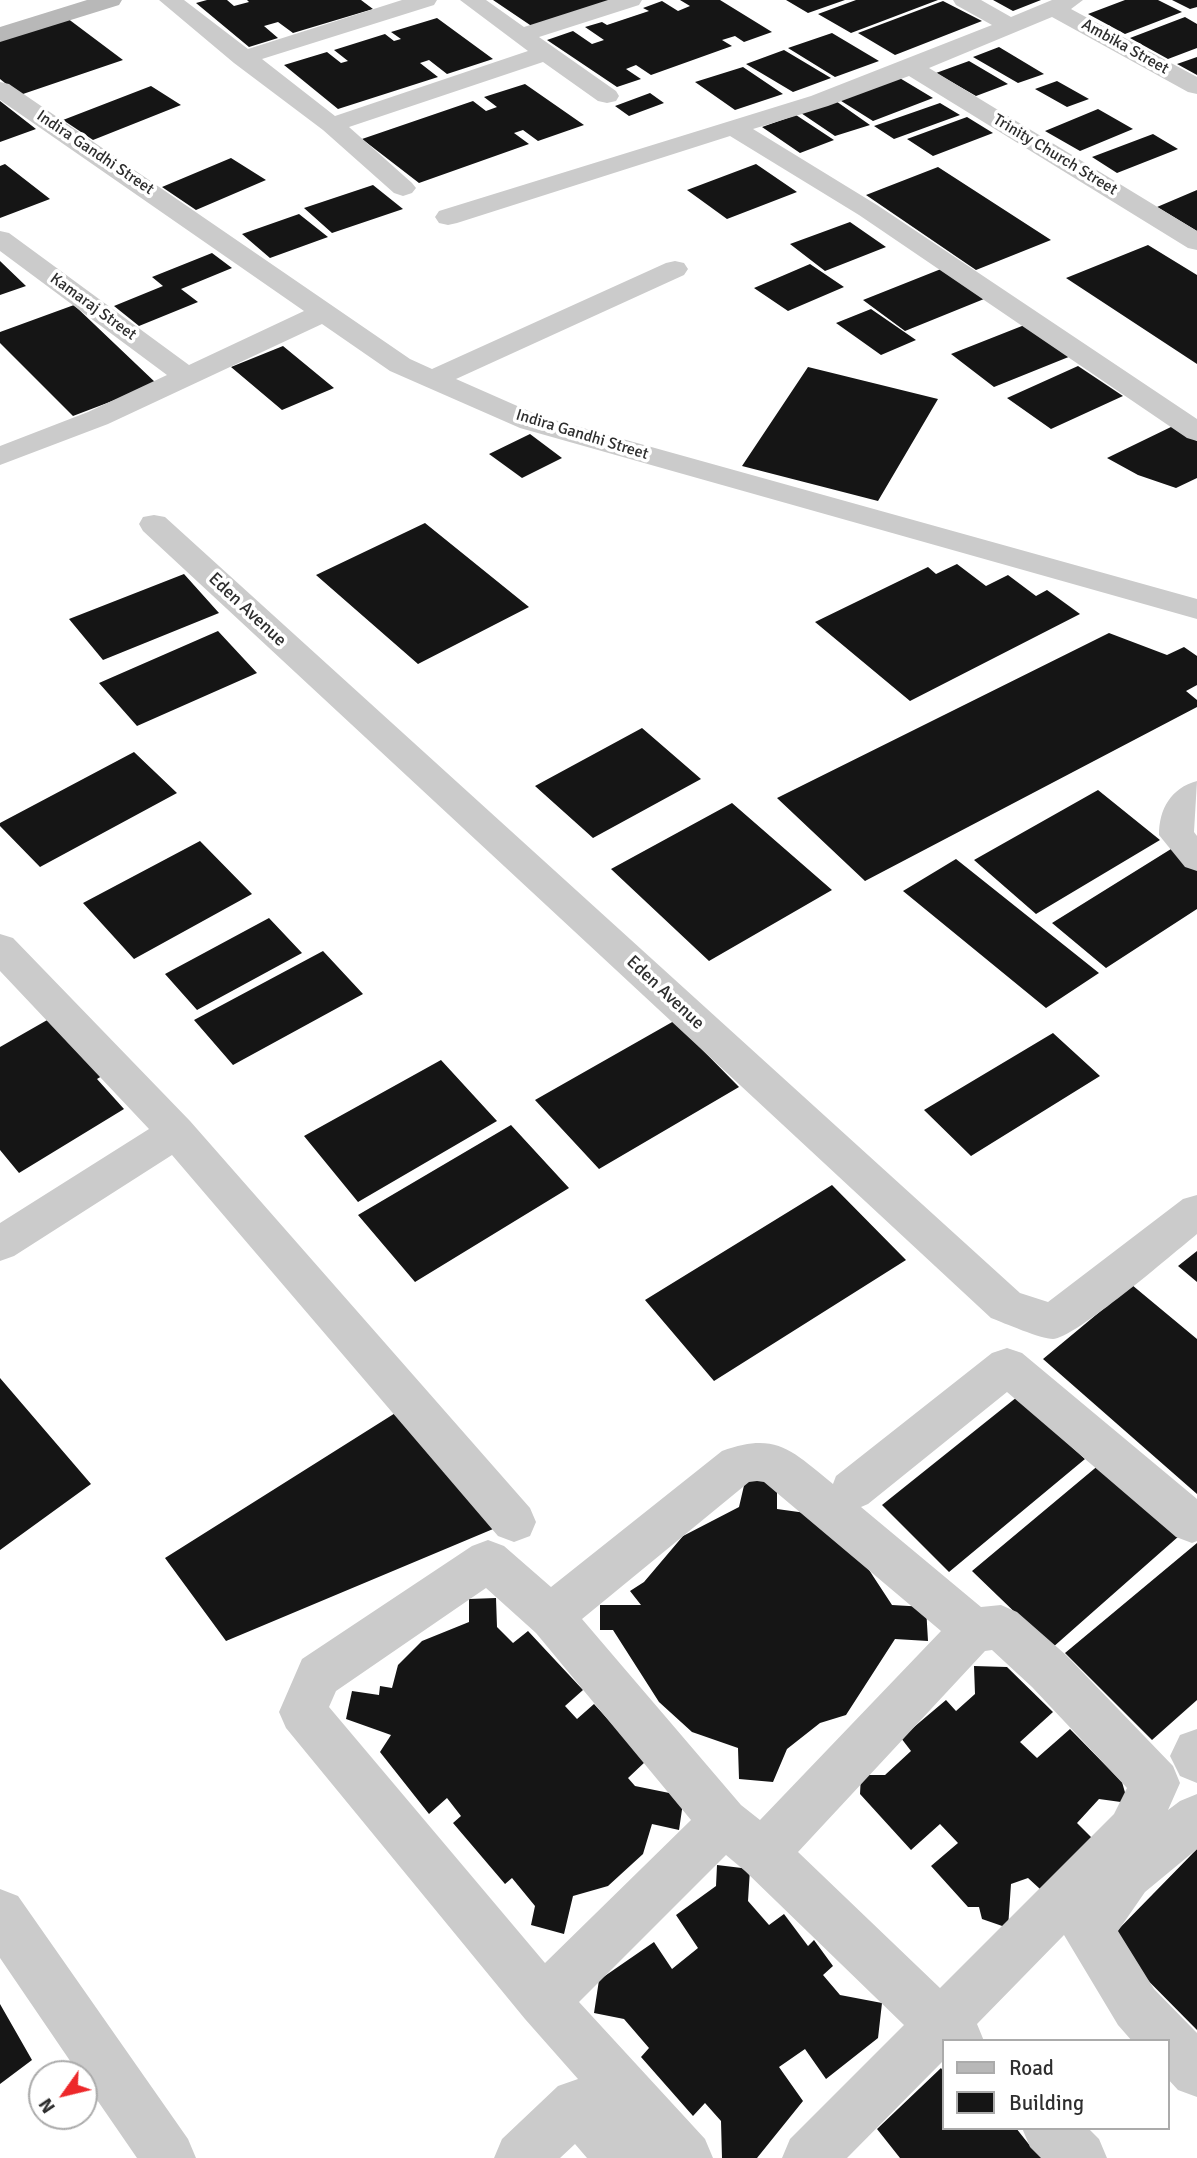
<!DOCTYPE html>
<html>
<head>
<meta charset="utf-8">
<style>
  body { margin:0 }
  #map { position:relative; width:1197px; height:2158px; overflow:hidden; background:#fff; font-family:Signika,sans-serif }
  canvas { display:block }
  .legend { position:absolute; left:942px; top:2039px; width:228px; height:91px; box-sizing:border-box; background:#fff; border:2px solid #ababab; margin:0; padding:9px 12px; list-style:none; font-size:21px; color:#2e2e2e }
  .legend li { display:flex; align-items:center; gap:14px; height:35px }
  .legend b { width:35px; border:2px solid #ababab }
  .north { position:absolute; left:28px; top:2060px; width:70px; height:70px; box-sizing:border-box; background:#fff; border:2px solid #ababab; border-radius:50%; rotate:236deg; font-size:19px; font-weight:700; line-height:28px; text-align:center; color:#2e2e2e }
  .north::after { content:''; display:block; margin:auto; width:24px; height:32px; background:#ed282a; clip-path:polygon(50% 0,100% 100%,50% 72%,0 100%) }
</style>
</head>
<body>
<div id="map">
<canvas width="1197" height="2158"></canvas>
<ul class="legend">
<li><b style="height:9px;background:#b8b8b8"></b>Road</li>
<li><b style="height:19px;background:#151515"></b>Building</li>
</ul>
<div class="north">N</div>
</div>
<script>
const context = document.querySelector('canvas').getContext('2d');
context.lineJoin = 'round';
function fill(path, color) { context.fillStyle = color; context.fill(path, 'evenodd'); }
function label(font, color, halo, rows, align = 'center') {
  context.font = font + ' Signika,sans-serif'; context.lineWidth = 7; context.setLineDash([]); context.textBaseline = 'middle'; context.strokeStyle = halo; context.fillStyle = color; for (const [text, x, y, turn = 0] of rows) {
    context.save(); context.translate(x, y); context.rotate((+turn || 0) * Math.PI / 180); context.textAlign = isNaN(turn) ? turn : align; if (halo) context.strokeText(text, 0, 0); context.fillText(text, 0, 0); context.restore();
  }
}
const building = new Path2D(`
  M207,0h20l7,6 15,-4 -2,-2h114l12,9 -80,24 -15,-11 -14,4 14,12 -29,9 -53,-44z
  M493,0h122l-82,27z
  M680,0h40l52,32 -28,10 -9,-6 -13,4 10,6 -81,29 -15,-10 -10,4 15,10 -24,8 -70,-47 26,-9 19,13 12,-4 -19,-13 17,-5 5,3 42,-14 -6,-3 19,-7 16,10 12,-5z
  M786,0h59l-37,13z
  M856,0h82l-87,33 -33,-19z
  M993,0h48l-28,11z
  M1125,0h33l24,12 -57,22 -37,-20z
  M1172,0h25v7l-7,2z
  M943,1l39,20 -87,34 -37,-22z
  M1185,17l12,7v24l-29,11 -38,-21z
  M67,18l56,42 -103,35 -20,-16v-39z
  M437,18l56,41 -46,15 -18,-14 -9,3 18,14 -100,32 -54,-44 43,-13 14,11 7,-2 -14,-11 51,-16 9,7 7,-2 -10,-7z
  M832,33l47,28 -44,16 -47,-29z
  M999,47l45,27 -26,9 -45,-26z
  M784,50l47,28 -38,14 -47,-28z
  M1197,57v18l-20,-11z
  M969,61l39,23 -32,12 -40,-23z
  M743,67l40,27 -48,16 -40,-28z
  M898,77l35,21 -60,23 -35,-22z
  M1057,81l32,18 -22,8 -32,-18z
  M525,84l59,41 -46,16 -15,-11 -9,3 15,11 -110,39 -57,-44 111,-38 13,10 11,-4 -13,-10z
  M151,86l30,19 -88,35 -30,-20z
  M650,93l14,10 -35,13 -14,-10z
  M833,99l37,26 -35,11 -37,-25z
  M0,101l36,28 -36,13z
  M940,103l20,12 -66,24 -20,-13z
  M1098,109l35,20 -53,22 -35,-20z
  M796,115l38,25 -34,13 -38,-26z
  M967,117l26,16 -60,23 -26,-17z
  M1153,134l25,15 -61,24 -25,-16z
  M231,158l35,22 -70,30 -34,-23z
  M5,164l45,35 -50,19v-52z
  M756,164l41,28 -70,27 -40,-29z
  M938,167l113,73 -75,30 -110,-75z
  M373,185l30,24 -71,24 -28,-25z
  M1197,190v41l-40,-24z
  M299,214l29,23 -58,21 -28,-24z
  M850,222l36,25 -61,24 -35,-27z
  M1148,245l49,30v89l-131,-86z
  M212,253l20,15 -51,21 17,13 -59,24 -25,-20 49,-20 -11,-9z
  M0,261l26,25 -26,9z
  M810,264l34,23 -56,24 -34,-23z
  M941,269l43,30 -79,32 -42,-31z
  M74,305l83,79 -84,32 -73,-73v-11z
  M871,309l45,31 -35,15 -45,-32z
  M1027,324l44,32 -77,31 -43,-33z
  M283,346l51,42 -52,22 -51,-43z
  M1078,366l45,30 -72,33 -44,-31z
  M808,367l130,32 -60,102 -136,-35z
  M1173,426l24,15v37l-21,10 -38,-13 -31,-17z
  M530,434l32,24 -40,20 -33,-24z
  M425,523l104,84 -111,57 -102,-89z
  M957,564l29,22 22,-11 28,21 11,-6 33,24 -170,87 -95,-79 113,-55 8,7z
  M184,574l35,39 -116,47 -34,-41z
  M218,631l39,42 -120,53 -38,-43z
  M1109,633l58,22 17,-8 13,9v29l-11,6 11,9v7l-332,174 -88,-83z
  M642,728l59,51 -108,59 -58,-52z
  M134,752l43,41 -137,74 -40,-41v-3z
  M1098,790l62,50 -124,74 -62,-54z
  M732,803l100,87 -123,71 -98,-92z
  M200,841l52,53 -118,65 -51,-56z
  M1171,849l26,19v41l-91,59 -54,-45z
  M956,859l143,114 -53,35 -143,-117z
  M269,918l33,35 -105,57 -32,-36z
  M323,951l40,43 -130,71 -39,-45z
  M49,1019l61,52 -13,8 27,30 -105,64 -19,-23v-103z
  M674,1021l65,66 -140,82 -64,-69z
  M1053,1033l47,43 -129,80 -47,-46z
  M441,1060l56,61 -139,81 -54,-66z
  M511,1125l58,63 -154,94 -57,-67z
  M832,1185l74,75 -192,121 -69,-81z
  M1197,1251v31l-19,-16z
  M1132,1285l65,54v155l-154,-135z
  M0,1378l91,106 -91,66z
  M1017,1397l68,62 -136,113 -67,-67z
  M408,1405l97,119 -279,117 -61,-83z
  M1100,1464l79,72 -127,112 -80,-77z
  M746,1477l31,3v29l36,5 41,33 38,58 34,2 2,34 -33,-2 -49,76 -26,8 -33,26 -14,33 -34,-3 -1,-31 -46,-16 -33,-30 -46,-72h-13v-25h41l-11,-14 14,-9 39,-46 56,-29z
  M1197,1543v157l-45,40 -87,-87z
  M496,1598l1,29 16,16 15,-12 55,59 -18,16 12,13 17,-15 52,57 -18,17 7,8 49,10 -5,34 -27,-6 -9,30 -35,32 -35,10 -9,38 -33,-9 4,-19 -23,-28 -7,6 -52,-61 8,-7 -14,-18 -18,16 -49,-62 11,-17 -45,-16 6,-28 27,4 1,-9 12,2 6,-23 24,-24 47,-19v-23z
  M974,1666l33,1 46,45 -33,30 17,16 33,-29 52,53 6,21 -29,-4 -22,24 16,16 -53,50 -12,-11 -17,6 -3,44 -26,-9 -3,-12h-11l-37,-41 27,-23 -18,-19 -29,26 -51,-56 1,-19h24l26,-24 -10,-13 45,-38 10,11 19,-17z
  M1197,1849v181l-89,-90z
  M717,1865l33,4 -2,32 21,24 15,-11 24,32 6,-6 19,26 -10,9 17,20 42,8 -4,35 -52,41 -21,-30 -26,18 24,34 -46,57h-35l-1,-37 -16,-18 -12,13 -52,-59 8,-9 -25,-29 -30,-6 5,-33 55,-38 18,27 26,-21 -22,-33 40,-29z
  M0,2004l32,56 -32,24z
  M941,2068l2,3v57h73l15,19 30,11h-161l-23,-29z`);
const street = new Path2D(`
  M159,0h25l64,49 154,-49h35l-3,5 -172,54 73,57 193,-65 -68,-51h26l38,27 84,-27h34l-3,5 -100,32 77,54 3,5 -3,5 -9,2 -9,-2 -55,-39 -194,65 63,56 4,5 -4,5 -9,3 -9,-3 -71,-63 -89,-67z
  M953,0h28l30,17 41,-17h31l-12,9 126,68v17l-9,-2 -136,-75 -123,51 268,163v19l-9,-2 -279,-172 -81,30 -75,23 124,76 320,214v22l-10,-3 -328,-223 -129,-79 -273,87 -9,2 -9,-2 -4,-6 4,-6 372,-115 181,-71 -36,-20z
  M0,82l9,2 401,275 22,10 234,-106 9,-2 9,2 4,6 -4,6 -228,104 84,37 657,183v20l-677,-191 -130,-57 -68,-47 -214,100 -108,41v-19l88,-34 79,-37 -167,-124v-20l9,2 180,132 115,-54 -304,-211z
  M154,515l11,2 855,776 28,9 135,-103 14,-4v39c-22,18 -123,105 -144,105 -12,0 -49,-16 -62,-21l-848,-787 -4,-7 4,-7z
  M1197,781l-3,51 3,4v35l-12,-4 -26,-32c0,-26 12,-47 38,-54z
  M0,934l13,4 177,183 340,387 6,14 -6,14 -16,6 -16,-6 -326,-381 -158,101 -14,5v-38l149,-94 -149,-158z
  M1007,1348l15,5 175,146v42l-5,2 -16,-6 -169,-145 -139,112 -7,3 120,100 20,-2 16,7 49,43 107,111 7,17 -12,27 12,-9 17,-7v55l-52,43 -27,39 36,58 43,44v64l-19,-7 -11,-12v-37h-35l-14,-16 -54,-90 -87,89 7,17h-41v20l-96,97h-65l8,-19 114,-114 -159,-154 -19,-16 -147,147 126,137 8,19h-126l-12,-14 -15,14h-66l8,-19 56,-53 20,-7 -53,-60 -239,-291 -7,-16 23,-53 170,-113 16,-6 16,6 47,41 171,-136c55,-20 70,0 111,33l3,-8 156,-123zM757,1481l7,1 177,149 -181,189 -19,-15 -159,-186 167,-137zM486,1588l50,45 155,187 -146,143 -216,-256 7,-16zM992,1650l40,37 95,101 -13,26 -174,174 -142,-136 187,-201z
  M1197,1729v54l-17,-7 -10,-20 10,-21z
  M0,1889l18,7 170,243 8,19h-59l-53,-77v-7h-5l-79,-116z
  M1022,2128h66l11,11 8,19h-66l-11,-11z`);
const secondary = new Path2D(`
  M87,0h35l-3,5 -119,37v-15z`);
const farStreetnames = [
  ["Ambika Street",1125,47,29],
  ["Indira Gandhi Street",95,153,34],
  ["Trinity Church Street",1055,155,31],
  ["Kamaraj Street",93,307,36],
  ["Indira Gandhi Street",582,435,17]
];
const streetNames = [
  ["Eden Avenue",247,610,43],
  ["Eden Avenue",665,993,43]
];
fill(building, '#151515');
fill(street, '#cbcbcb');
fill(secondary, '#b8b8b8');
label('16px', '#2e2e2e', '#fff', farStreetnames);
label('18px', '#2e2e2e', '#fff', streetNames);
</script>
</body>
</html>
